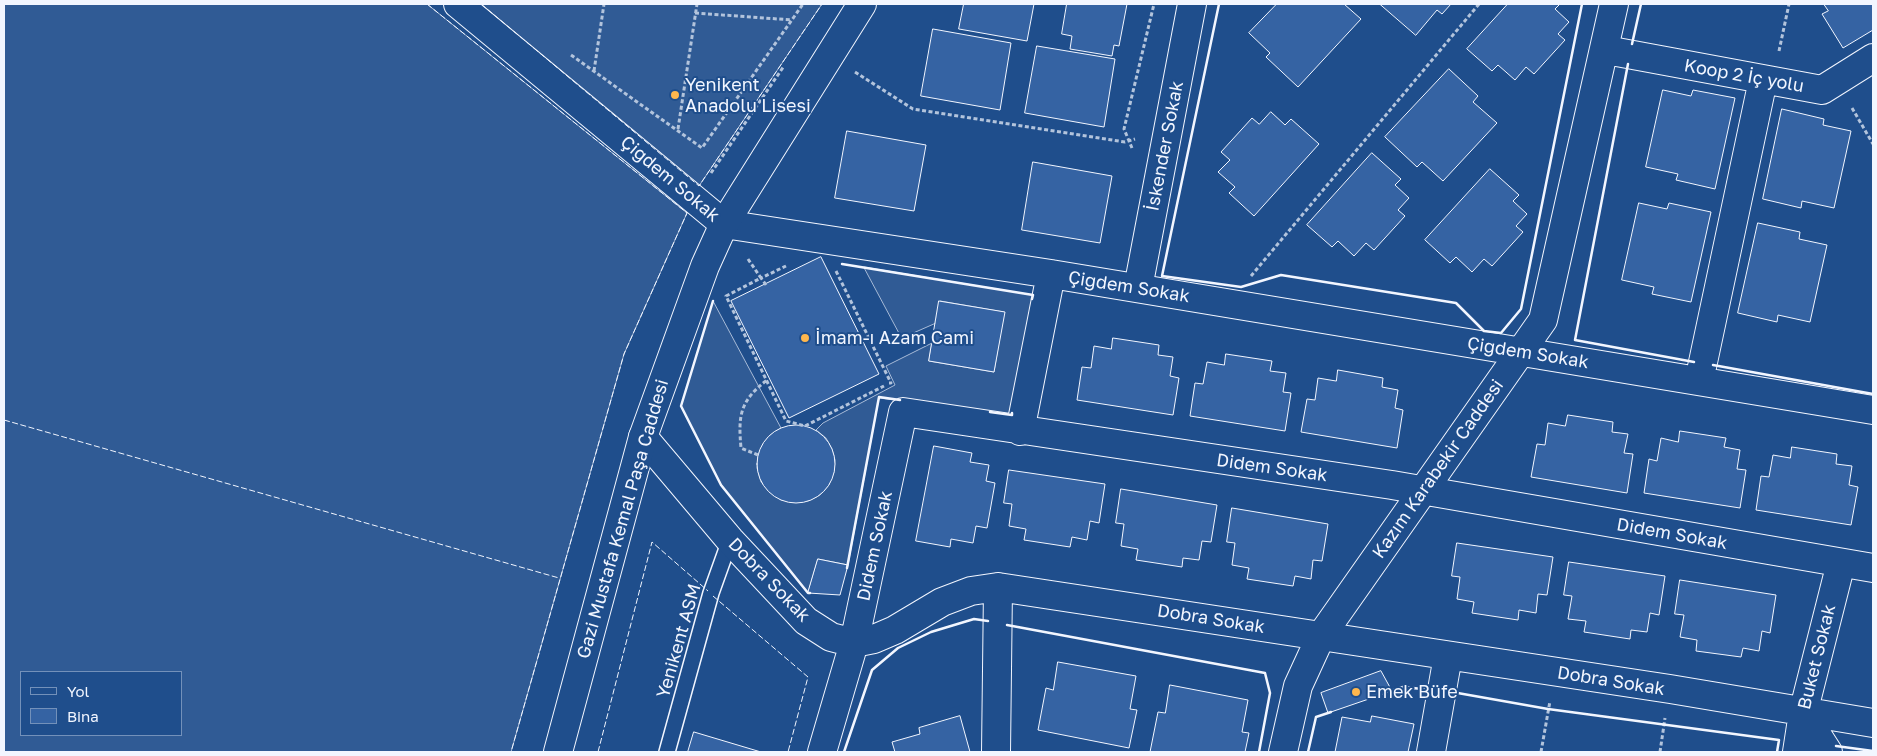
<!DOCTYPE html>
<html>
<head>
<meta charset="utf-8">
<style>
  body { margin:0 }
  #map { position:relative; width:1877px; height:756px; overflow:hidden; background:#1f4e8c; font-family:"Golos Text",sans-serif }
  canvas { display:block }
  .frame { position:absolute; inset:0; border:5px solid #f2f6ff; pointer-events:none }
  .legend { position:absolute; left:20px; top:671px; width:162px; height:65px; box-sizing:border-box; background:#1f4e8c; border:1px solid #7391ba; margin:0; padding:6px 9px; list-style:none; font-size:15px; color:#f2f6ff }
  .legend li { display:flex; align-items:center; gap:10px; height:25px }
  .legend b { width:25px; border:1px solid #7391ba }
</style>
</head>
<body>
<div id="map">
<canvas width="1877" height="756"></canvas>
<div class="frame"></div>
<ul class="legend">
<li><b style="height:6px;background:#1f4e8c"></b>Yol</li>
<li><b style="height:14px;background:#3563a3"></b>Bina</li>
</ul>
</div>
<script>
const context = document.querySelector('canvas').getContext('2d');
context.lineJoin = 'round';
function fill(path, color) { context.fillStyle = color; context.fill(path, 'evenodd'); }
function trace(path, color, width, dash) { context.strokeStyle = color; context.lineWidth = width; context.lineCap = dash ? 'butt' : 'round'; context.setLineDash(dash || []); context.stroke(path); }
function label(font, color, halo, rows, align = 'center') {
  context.font = font + ' "Golos Text",sans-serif'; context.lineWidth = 4; context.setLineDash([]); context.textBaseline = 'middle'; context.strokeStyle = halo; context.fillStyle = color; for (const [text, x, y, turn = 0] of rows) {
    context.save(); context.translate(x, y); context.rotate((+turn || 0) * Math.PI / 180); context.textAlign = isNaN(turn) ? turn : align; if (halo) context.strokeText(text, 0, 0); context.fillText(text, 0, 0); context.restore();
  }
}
const built = new Path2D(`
  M4,4h423l260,209 -63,141 -113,398h-507zM181,672v63h-160v-63z
  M481,4h341l-123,182z
  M864,267l169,28 -21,120 -133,-17 -31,167 -30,-6 -10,34 -87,-108 -40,-79 32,-105 68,127 -11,7 -7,9 -5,11 -1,13 4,14 9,10 11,8 13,2 14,-1 12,-6 9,-10 5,-13 1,-12 -3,-11 -6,-11 -10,-8 7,-7 72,-38 -9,-19 46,-23 -3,18 65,11 10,-60 -64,-11 -4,22 -34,15z`);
const building = new Path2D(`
  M964,4h70l-7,37 -68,-12z
  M1067,4h60l-8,42 -5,-1 -2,11 -42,-7 2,-13 -10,-2z
  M1277,4h67l17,15 -63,68 -32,-30 4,-4 -21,-20z
  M1380,4h71l-9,10 -5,-4 -21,25z
  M1508,4h52l-5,5 14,13 -11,12 7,6 -31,34 -8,-7 -11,13 -17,-15 -6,6 -25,-22z
  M1824,4h49v26l-30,18 -21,-34 6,-3z
  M933,29l78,14 -11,67 -79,-14z
  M1037,46l78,13 -11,68 -79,-14z
  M1449,69l29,27 -5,6 24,21 -54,58 -21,-19 -5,5 -32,-30z
  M1663,90l28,6 2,-6 42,8 -20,91 -39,-9 2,-6 -32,-7z
  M1782,109l42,10 -1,6 28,6 -17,77 -32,-7 -1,7 -38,-9z
  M1271,112l14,13 6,-6 28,25 -65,72 -25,-23 6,-6 -17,-15 12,-12 -9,-8 31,-34 7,6z
  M847,131l79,14 -12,66 -79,-13z
  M1372,153l29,26 -6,6 14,13 -11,12 7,6 -31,34 -8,-7 -12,13 -16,-15 -6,6 -25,-22z
  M1033,162l79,14 -12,67 -78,-13z
  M1490,169l29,26 -6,6 14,13 -11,12 7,6 -31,34 -8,-7 -12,13 -16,-15 -6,6 -25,-23z
  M1639,203l28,6 2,-6 42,9 -20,90 -39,-8 2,-7 -32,-7z
  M1758,223l42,9 -1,7 28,6 -17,77 -32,-7 -1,7 -39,-9z
  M821,257l58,117 -90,44 -58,-117z
  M939,301l66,11 -11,60 -65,-11z
  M1113,338l46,7 -1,10 15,2 -3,19 9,2 -6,37 -96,-15 5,-33 9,1 3,-22 17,3z
  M1226,354l46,7 -2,10 16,2 -3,19 8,1 -6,38 -95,-15 5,-33 8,1 4,-22 17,3z
  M1338,370l45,8 -1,9 16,3 -3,18 8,2 -6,38 -96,-16 6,-33 8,1 3,-22 18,3z
  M1568,415l45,7 -1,10 16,2 -4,19 9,1 -6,39 -96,-16 6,-33 8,1 3,-22 17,3z
  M757 464a39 39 0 1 1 78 0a39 39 0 1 1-78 0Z
  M1680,431l46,7 -2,9 16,3 -3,19 9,1 -6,38 -96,-15 5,-34 8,2 4,-23 17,4z
  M934,446l38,7 -2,9 19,3 -3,16 9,2 -8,45 -11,-2 -3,17 -22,-4 -1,8 -34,-6z
  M1792,447l45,7 -1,10 16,2 -3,19 9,2 -7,38 -95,-15 5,-34 8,1 4,-22 17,3z
  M1009,470l96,14 -6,39 -9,-2 -3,19 -15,-3 -2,10 -46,-7 2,-11 -17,-3 3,-22 -8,-1z
  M1121,489l96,16 -6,37 -9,-1 -3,19 -16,-2 -1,9 -46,-7 2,-11 -17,-3 3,-22 -8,-1z
  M1232,508l96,16 -6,37 -9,-1 -2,19 -16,-3 -2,10 -46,-7 2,-11 -17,-3 3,-22 -8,-1z
  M1457,543l96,14 -6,38 -9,-1 -2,19 -17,-3 -1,10 -46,-7 2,-11 -17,-3 3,-22 -8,-1z
  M818,559l30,6 -8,30 -32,-2z
  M1569,562l96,14 -6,39 -9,-2 -3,19 -16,-2 -1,9 -46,-7 2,-11 -18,-2 4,-23 -8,-1z
  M1680,580l96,15 -6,38 -8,-2 -3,20 -16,-3 -2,9 -45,-6 1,-11 -17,-3 4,-22 -9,-1z
  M1058,662l78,14 -6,33 7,1 -8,38 -91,-18 8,-42 7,2z
  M1381,671l11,20 -64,22 -7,-20z
  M1170,685l78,15 -6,32 7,1 -4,19h-95l8,-40 7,1z
  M960,716l10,36h-75l-3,-10 28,-8 -1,-6z
  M1372,716l42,8 -6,28h-73l7,-35 28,5z
  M694,732l67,20h-73z`);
const path = new Path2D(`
  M695,13l97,7
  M1779,51l10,-47
  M571,55l131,93 101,-144
  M594,71l10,-67
  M855,72l58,37 212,33 10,-3
  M1852,108l21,36
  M678,129l19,-125
  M1132,148l-8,-19 30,-125
  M711,173l73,-107
  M748,259l13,19 -35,18 60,125 19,5 79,-40
  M836,271l55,112h-2
  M1251,276l228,-272
  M766,285l-5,-7 25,-12
  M758,455l-17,-7c-3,-33 -1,-47 26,-68
  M1541,752l9,-51
  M1660,752l5,-34`);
const service = new Path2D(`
  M667,752l44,-159 19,-53`);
const minor = new Path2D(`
  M458,4l266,220 327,50 822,136
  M1606,50l216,40 51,-32
  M1138,288l54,-284
  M1699,381l64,-301
  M1020,431l31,-157
  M643,437l87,103 76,81 25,16 23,6 20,-4 21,-9 47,-28 29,-11 27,-4 672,102 203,34
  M1803,713l25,39
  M822,752l32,-109 49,-231 489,73 481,83
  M996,752l2,-165
  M1283,752l15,-66 23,-50 222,-316 71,-316
  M1431,752l17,-96
  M1797,752l6,-39 38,-150`);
const tertiary = new Path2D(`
  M558,752l85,-315 62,-171 19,-42 138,-220`);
const fence = new Path2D(`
  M427,4l260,209 -63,141 -113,398
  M481,4l218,182 123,-182
  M4,420l555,158
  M713,596l95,81 -20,75
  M598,752l54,-210 56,49`);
const wall = new Path2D(`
  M1219,4l-57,272 79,11 40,-12 175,28 28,28 17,2 20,-24 61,-305
  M1632,44l9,-40
  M1628,64l-53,276 119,22
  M842,264l191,31 -1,4
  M713,301l-32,105 40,79 87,108h2
  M1713,365l160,29
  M990,412l22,3v-2
  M847,568l32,-171 21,3
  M1007,625l258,48 5,20 -11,59
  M1390,691l13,-4 29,3
  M1452,692l96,17 231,31 -2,12
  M1836,746l37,5
  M844,752l28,-82 26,-22 33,-16 43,-13 14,2
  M1308,752l8,-35 15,-5`);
const markers = [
  [675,95,5,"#ffb74d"],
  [805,338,5,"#ffb74d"],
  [1356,692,5,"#ffb74d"]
];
const streetNames = [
  ["Koop 2 İç yolu",1744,76,10],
  ["İskender Sokak",1165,146,-79],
  ["Çiğdem Sokak",670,179,40],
  ["Çiğdem Sokak",1129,287,9],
  ["Çiğdem Sokak",1528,353,9],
  ["Didem Sokak",1272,468,8],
  ["Kazım Karabekir Caddesi",1438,469,-55],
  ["Gazi Mustafa Kemal Paşa Caddesi",623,519,-74],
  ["Didem Sokak",1672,534,10],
  ["Didem Sokak",875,546,-78],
  ["Dobra Sokak",769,580,46],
  ["Dobra Sokak",1211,619,9],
  ["Yenikent ASM",679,641,-74],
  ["Buket Sokak",1817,657,-76],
  ["Dobra Sokak",1611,681,9]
];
const poiNames = [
  ["Yenikent",685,85],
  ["Anadolu Lisesi",685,106],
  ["İmam-ı Azam Cami",815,338],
  ["Emek Büfe",1366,692]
];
fill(built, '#305b95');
trace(built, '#a8bbd7', 1);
fill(building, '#3563a3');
trace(building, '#f2f6ff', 1);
trace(service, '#f2f6ff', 18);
trace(minor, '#f2f6ff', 30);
trace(tertiary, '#f2f6ff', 30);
trace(path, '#b3c4dc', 3, [4, 2.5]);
trace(service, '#1f4e8c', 15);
trace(minor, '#1f4e8c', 28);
trace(tertiary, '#1f4e8c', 28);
trace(fence, '#f2f6ff', 1, [6, 2.5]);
trace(wall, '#f2f6ff', 2.5);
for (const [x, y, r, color] of markers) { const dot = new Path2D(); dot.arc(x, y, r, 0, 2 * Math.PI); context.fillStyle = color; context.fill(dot); trace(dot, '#1f4e8c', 2); }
label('18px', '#f2f6ff', '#1f4e8c', streetNames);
label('18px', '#f2f6ff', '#1f4e8c', poiNames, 'left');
</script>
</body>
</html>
